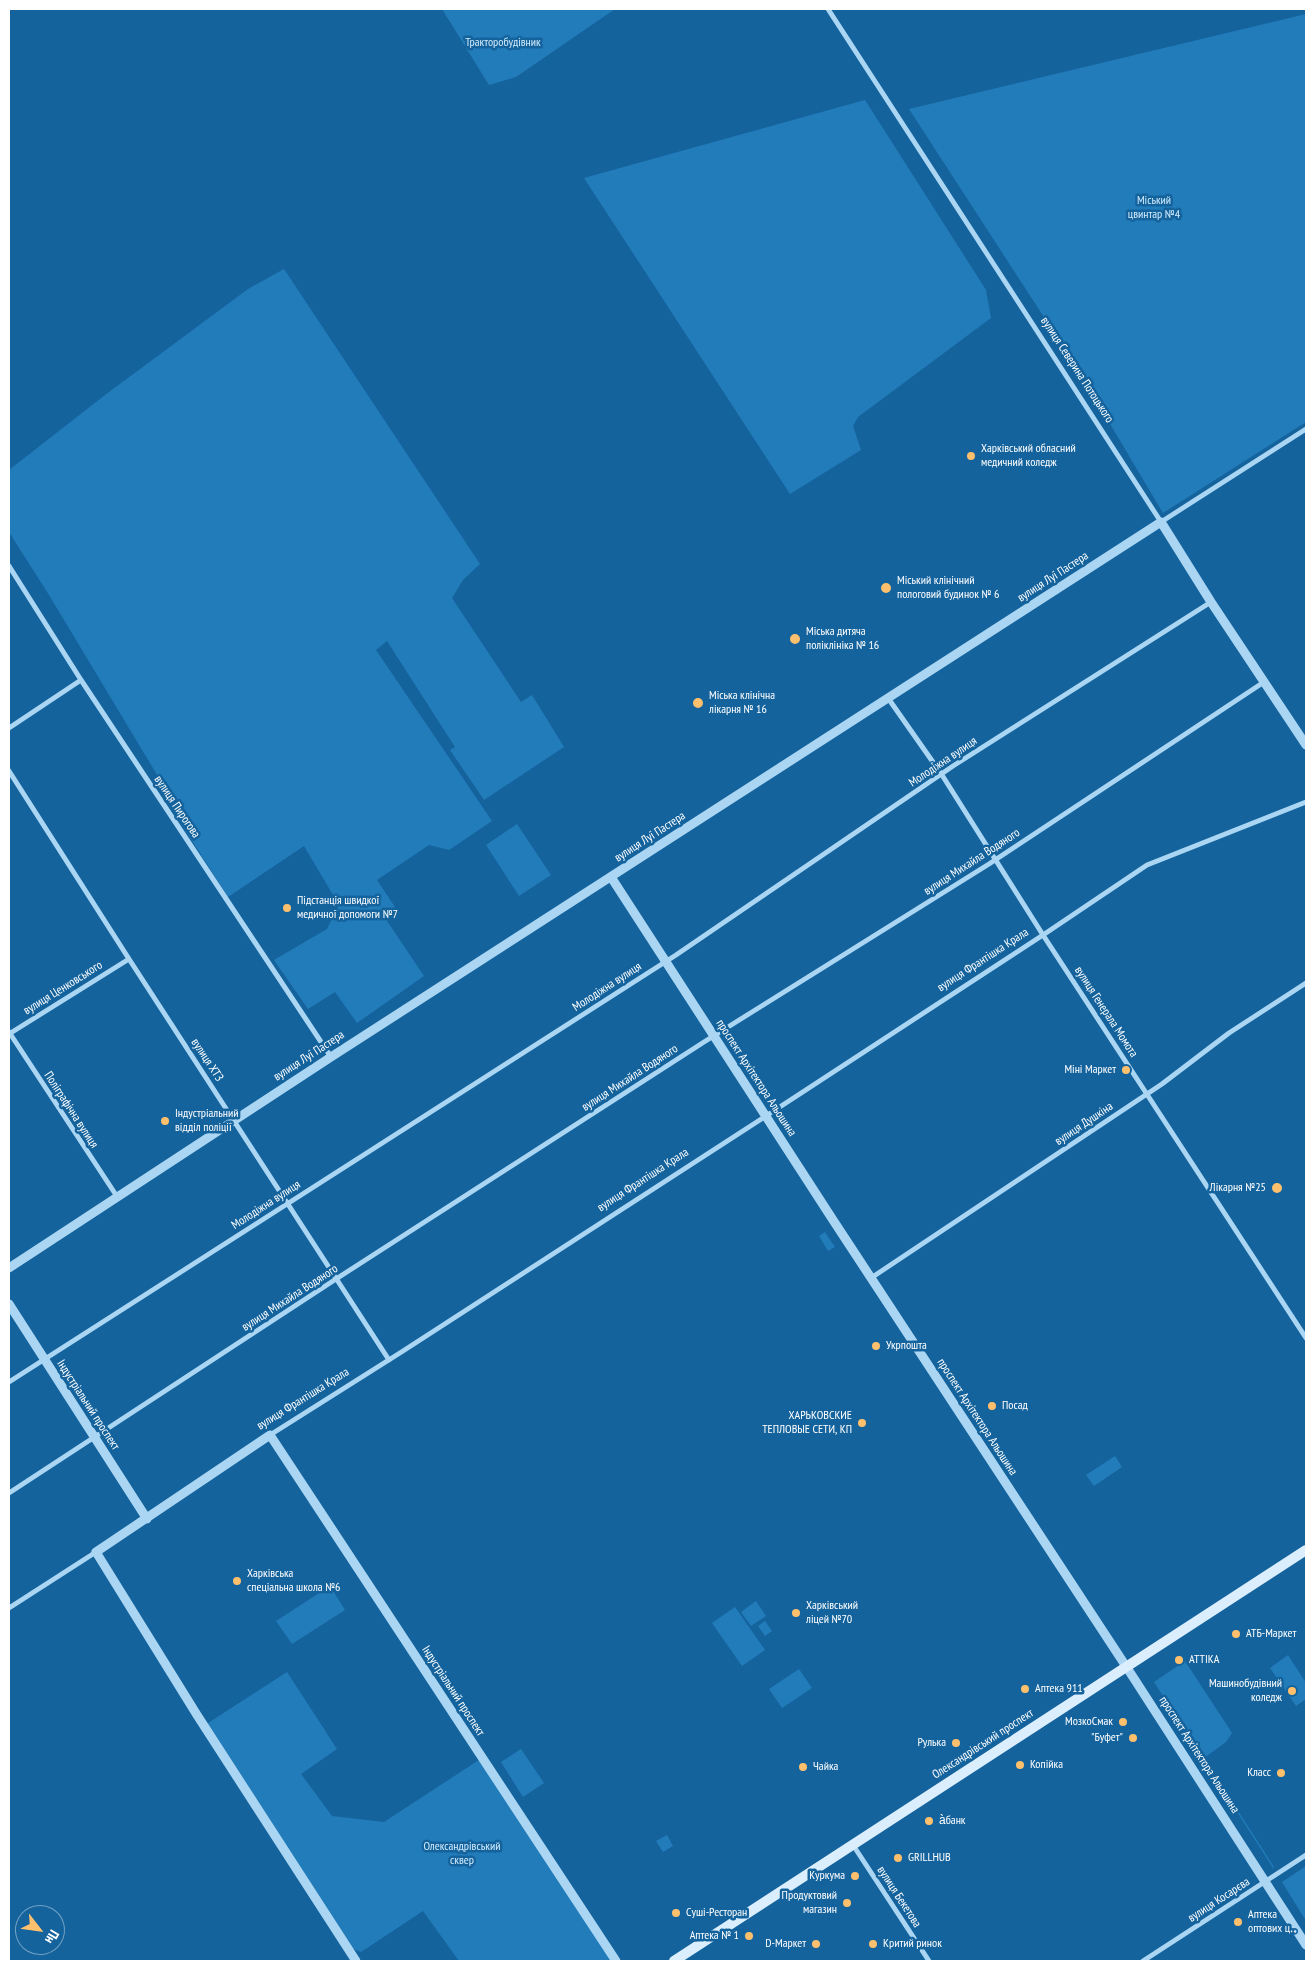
<!DOCTYPE html>
<html>
<head>
<meta charset="utf-8">
<style>
  body { margin:0 }
  #map { position:relative; width:1315px; height:1970px; overflow:hidden; background:#14639d; font-family:"PT Sans Narrow",sans-serif }
  canvas { display:block }
  .frame { position:absolute; inset:0; border:10px solid #fff; pointer-events:none }
  .north { position:absolute; left:15px; top:1905px; width:50px; height:50px; box-sizing:border-box; background:#14639d; border:1px solid #72a1c4; border-radius:50%; rotate:120deg; font-size:14px; font-weight:700; line-height:20px; text-align:center; color:#fff }
  .north::after { content:''; display:block; margin:auto; width:18px; height:22px; background:#ffc06d; clip-path:polygon(50% 0,100% 100%,50% 72%,0 100%) }
</style>
</head>
<body>
<div id="map">
<canvas width="1315" height="1970"></canvas>
<div class="frame"></div>
<div class="north">Пн</div>
</div>
<script>
const context = document.querySelector('canvas').getContext('2d');
context.lineJoin = 'round';
function fill(path, color) { context.fillStyle = color; context.fill(path, 'evenodd'); }
function trace(path, color, width, dash) { context.strokeStyle = color; context.lineWidth = width; context.lineCap = dash ? 'butt' : 'round'; context.setLineDash(dash || []); context.stroke(path); }
function label(font, color, halo, rows, align = 'center') {
  context.font = font + ' "PT Sans Narrow",sans-serif'; context.lineWidth = 5; context.setLineDash([]); context.textBaseline = 'middle'; context.strokeStyle = halo; context.fillStyle = color; for (const [text, x, y, turn = 0] of rows) {
    context.save(); context.translate(x, y); context.rotate((+turn || 0) * Math.PI / 180); context.textAlign = isNaN(turn) ? turn : align; if (halo) context.strokeText(text, 0, 0); context.fillText(text, 0, 0); context.restore();
  }
}
const green = new Path2D(`
  M442,9h173l-99,68 -27,8z
  M1306,14v408l-143,91 -88,-148 -166,-256z
  M865,100l121,190 5,28 -133,99 -5,9 8,24 -71,44 -206,-316z
  M284,269l196,295 -17,16 -11,18 69,104 11,-7 32,52 -80,53 -34,-50 5,-3 -68,-106 -11,9 116,171 -43,29 -20,-5 -52,35 18,27 -8,14 37,55 -67,47 -22,-31 -27,17 -34,-49 53,-31 12,-24 -35,-59 -76,51 -64,-100 4,-4 -119,-198 -40,-63v-62l96,-75 143,-106z
  M517,824l34,51 -32,21 -33,-51z
  M825,1232l10,15 -7,4 -9,-15z
  M1115,1456l7,11 -28,19 -8,-11z
  M330,1586l15,24 -53,34 -16,-23z
  M756,1601l10,15 -15,10 -10,-14z
  M735,1607l30,43 -23,16 -30,-43z
  M765,1621l7,10 -7,5 -7,-10z
  M1288,1655l18,28v16l-10,7 -26,-38z
  M1185,1661l47,72 -6,9 -22,16 70,109 -1,1 -119,-186z
  M799,1669l13,19 -30,20 -13,-19z
  M287,1672l50,77 -36,25 31,42 52,6 98,-64 134,203h-157l-36,-50 -62,41 -10,-4 -146,-223z
  M521,1749l23,34 -21,14 -22,-35z
  M667,1835l6,11 -10,6 -7,-11z
  M1306,1866v55l-24,-39z`);
const minor = new Path2D(`
  M828,9l333,513 145,-93
  M9,566l72,114 250,377
  M888,698l54,77 101,160 263,403
  M9,728l72,-48
  M9,771l120,188 260,401
  M9,1032l109,166
  M9,1034l120,-75
  M871,1278l291,-194 67,-51 77,-50
  M9,1382l667,-427 277,-189 258,-164
  M270,1435l133,-84 363,-235 277,-181 104,-70 159,-63
  M9,1493l327,-214 368,-237 285,-178 275,-182
  M9,1608l87,-56
  M853,1845l76,116
  M1143,1961l163,-106`);
const tertiary = new Path2D(`
  M611,877l222,343 300,457 173,268
  M9,1268l322,-211 830,-535 50,80 95,143
  M9,1304l138,215
  M356,1961l-159,-246 -101,-163 174,-117 346,526`);
const secondary = new Path2D(`
  M674,1961l632,-411`);
const markers = [
  [971,456,5,"#ffc06d"],
  [886,588,6,"#ffc06d"],
  [795,639,6,"#ffc06d"],
  [698,703,6,"#ffc06d"],
  [287,908,5,"#ffc06d"],
  [1126,1070,5,"#ffc06d"],
  [165,1121,5,"#ffc06d"],
  [1277,1188,6,"#ffc06d"],
  [876,1346,5,"#ffc06d"],
  [992,1406,5,"#ffc06d"],
  [862,1423,5,"#ffc06d"],
  [237,1581,5,"#ffc06d"],
  [796,1613,5,"#ffc06d"],
  [1236,1634,5,"#ffc06d"],
  [1179,1660,5,"#ffc06d"],
  [1025,1689,5,"#ffc06d"],
  [1292,1691,5,"#ffc06d"],
  [1123,1722,5,"#ffc06d"],
  [1133,1738,5,"#ffc06d"],
  [956,1743,5,"#ffc06d"],
  [1020,1765,5,"#ffc06d"],
  [803,1767,5,"#ffc06d"],
  [1281,1773,5,"#ffc06d"],
  [929,1821,5,"#ffc06d"],
  [898,1858,5,"#ffc06d"],
  [855,1876,5,"#ffc06d"],
  [847,1903,5,"#ffc06d"],
  [676,1913,5,"#ffc06d"],
  [1238,1922,5,"#ffc06d"],
  [749,1936,5,"#ffc06d"],
  [816,1944,5,"#ffc06d"],
  [873,1944,5,"#ffc06d"]
];
const parkNames = [
  ["Тракторобудівник",503,43],
  ["Міський",1154,201],
  ["цвинтар №4",1154,215],
  ["Олександрівський",462,1847],
  ["сквер",462,1861]
];
const streetNames = [
  ["вулиця Северина Потоцького",1077,370,57],
  ["вулиця Луї Пастера",1053,577,-33],
  ["Молодіжна вулиця",943,762,-34],
  ["вулиця Пирогова",177,807,56],
  ["вулиця Луї Пастера",650,837,-33],
  ["вулиця Михайла Водяного",972,862,-33],
  ["вулиця Франтішка Крала",983,960,-33],
  ["Молодіжна вулиця",607,987,-33],
  ["вулиця Ценковського",63,988,-32],
  ["вулиця Генерала Момота",1106,1012,57],
  ["вулиця Луї Пастера",309,1056,-33],
  ["вулиця ХТЗ",207,1060,57],
  ["вулиця Михайла Водяного",630,1078,-33],
  ["проспект Архітектора Альошина",756,1078,57],
  ["Поліграфічна вулиця",71,1110,57],
  ["вулиця Душкіна",1084,1124,-34],
  ["вулиця Франтішка Крала",643,1180,-33],
  ["Молодіжна вулиця",266,1205,-33],
  ["вулиця Михайла Водяного",290,1298,-33],
  ["вулиця Франтішка Крала",303,1399,-32],
  ["Індустріальний проспект",88,1405,57],
  ["проспект Архітектора Альошина",977,1417,57],
  ["Індустріальний проспект",453,1691,57],
  ["Олександрівський проспект",983,1744,-33],
  ["проспект Архітектора Альошина",1199,1755,57],
  ["вулиця Бекетова",899,1897,57],
  ["вулиця Косарєва",1219,1900,-33]
];
const poiNames = [
  ["Харківський обласний",981,449],
  ["медичний коледж",981,463],
  ["Міський клінічний",897,581],
  ["пологовий будинок № 6",897,595],
  ["Міська дитяча",806,632],
  ["поліклініка № 16",806,646],
  ["Міська клінічна",709,696],
  ["лікарня № 16",709,710],
  ["Підстанція швидкої",297,901],
  ["медичної допомоги №7",297,915],
  ["Міні Маркет",1116,1070,"right"],
  ["Індустріальний",175,1114],
  ["відділ поліції",175,1128],
  ["Лікарня №25",1266,1188,"right"],
  ["Укрпошта",886,1346],
  ["Посад",1002,1406],
  ["ХАРЬКОВСКИЕ",852,1416,"right"],
  ["ТЕПЛОВЫЕ СЕТИ, КП",852,1430,"right"],
  ["Харківська",247,1574],
  ["спеціальна школа №6",247,1588],
  ["Харківський",806,1606],
  ["ліцей №70",806,1620],
  ["АТБ-Маркет",1246,1634],
  ["АТТІКА",1189,1660],
  ["Машинобудівний",1282,1684,"right"],
  ["коледж",1282,1698,"right"],
  ["Аптека 911",1035,1689],
  ["МозкоСмак",1113,1722,"right"],
  ["\"Буфет\"",1123,1738,"right"],
  ["Рулька",946,1743,"right"],
  ["Копійка",1030,1765],
  ["Чайка",813,1767],
  ["Класс",1271,1773,"right"],
  ["а̀банк",939,1821],
  ["GRILLHUB",908,1858],
  ["Куркума",845,1876,"right"],
  ["Продуктовий",837,1896,"right"],
  ["магазин",837,1910,"right"],
  ["Суші-Ресторан",686,1913],
  ["Аптека",1248,1915],
  ["оптових ц‥",1248,1929],
  ["Аптека № 1",739,1936,"right"],
  ["D-Mаркет",806,1944,"right"],
  ["Критий ринок",883,1944]
];
fill(green, '#237cba');
trace(minor, '#aad6f3', 5);
trace(tertiary, '#aad6f3', 9);
trace(secondary, '#daeefd', 10);
for (const [x, y, r, color] of markers) { const dot = new Path2D(); dot.arc(x, y, r, 0, 2 * Math.PI); context.fillStyle = color; context.fill(dot); trace(dot, '#14639d', 2); }
label('12px', '#d2ecfd', '#14639d', parkNames);
label('12px', '#fff', '#14639d', streetNames);
label('12px', '#fff', '#14639d', poiNames, 'left');
</script>
</body>
</html>
